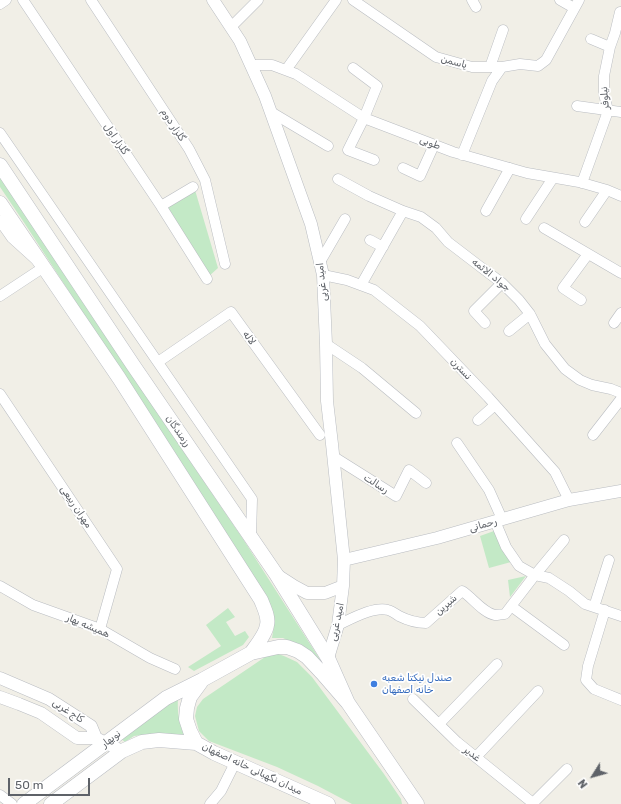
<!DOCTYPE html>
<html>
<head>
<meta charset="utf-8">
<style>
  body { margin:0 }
  #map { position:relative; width:621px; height:804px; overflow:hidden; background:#f1efe7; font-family:Rubik,sans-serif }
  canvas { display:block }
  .north { position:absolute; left:573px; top:756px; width:40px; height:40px; -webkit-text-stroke:3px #fff; paint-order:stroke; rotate:233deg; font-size:11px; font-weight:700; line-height:16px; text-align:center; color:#5e6268 }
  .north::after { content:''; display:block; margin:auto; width:14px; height:18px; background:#5e6268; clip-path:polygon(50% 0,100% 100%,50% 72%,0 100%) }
  .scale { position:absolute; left:8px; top:778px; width:82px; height:18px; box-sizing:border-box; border:2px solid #5e6268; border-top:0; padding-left:5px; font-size:12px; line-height:14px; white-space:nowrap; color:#5e6268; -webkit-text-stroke:3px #fff; paint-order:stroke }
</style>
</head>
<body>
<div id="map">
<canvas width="621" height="804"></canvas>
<div class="north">N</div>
<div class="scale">50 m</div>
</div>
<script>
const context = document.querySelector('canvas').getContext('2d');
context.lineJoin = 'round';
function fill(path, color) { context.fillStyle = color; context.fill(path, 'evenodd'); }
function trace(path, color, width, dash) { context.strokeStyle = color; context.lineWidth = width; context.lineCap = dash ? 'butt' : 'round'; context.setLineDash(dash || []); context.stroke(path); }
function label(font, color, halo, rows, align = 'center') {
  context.font = font + ' Rubik,Cairo,sans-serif'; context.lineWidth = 3.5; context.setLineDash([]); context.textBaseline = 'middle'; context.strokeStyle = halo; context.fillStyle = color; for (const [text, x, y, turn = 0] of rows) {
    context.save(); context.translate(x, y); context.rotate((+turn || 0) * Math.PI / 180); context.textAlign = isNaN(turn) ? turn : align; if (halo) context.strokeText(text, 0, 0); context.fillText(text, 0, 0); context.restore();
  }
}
const green = new Path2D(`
  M0,176l188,282 55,81 85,133 -33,-28 -12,-6h-11l2,-12 -3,-16 -175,-277 -71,-109 -25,-37z
  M195,190l23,78 -10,9 -41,-70z
  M494,531l17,31 -22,6 -9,-32z
  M526,576l-16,21 -2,-17z
  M228,608l7,9 -9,5 9,14 10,-5 4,6 -6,8 -49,26 -6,-4 33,-21 -15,-21z
  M275,653l9,3 13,6 15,15 72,97 17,25 1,5h-50l-34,-18 -41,-19 -68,-26 -10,-10 -4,-15 2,-9 6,-8 65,-44z
  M178,697c-1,16 1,30 11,43l-30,-7 -25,3 -9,6 -5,-4 25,-16 17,-14z`);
const minor = new Path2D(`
  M23,0l138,206 46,73
  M91,0l98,149 16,31 20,84
  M353,0l83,57 36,10h30l18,-3 18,2 8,-6 33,-60
  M472,0l4,7
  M560,0l14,8
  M0,4l6,-4
  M231,27l27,-27
  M591,39l19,8
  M251,65h21l24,9 68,44 89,34 74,21 52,9 28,8 14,6
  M490,67l13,-37
  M353,68l24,18 -13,32 -16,32 26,10
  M286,70l50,-70
  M577,106l44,6
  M271,112l57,34
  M0,133l252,366 -1,38
  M462,155l30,-74 10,-14
  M403,168l17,8 14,-31
  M338,179l31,17 34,15 18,6 15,11 12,14 34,26 20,15 17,17 11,14 15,30 20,25 15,11 12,5 19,4 10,4
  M582,183l26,-72 -4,-17v-18l6,-29 5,-14 5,-21
  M161,206l32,-19
  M486,211l24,-43
  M526,219l27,-41
  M0,221l12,17 32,29 -44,29
  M585,222l22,-32
  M544,228l77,45
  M370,240l13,7
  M320,262l25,-43
  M323,275l24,5 27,10 46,36 68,71 67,75 14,28
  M361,285l42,-74
  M581,300l-18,-12 25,-34
  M485,323l-11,-12 28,-28
  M614,323l7,-10
  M509,331l21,-17
  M326,344l36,24 54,45
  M158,362l73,-50 89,123
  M0,394l117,175 -17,60
  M478,420l17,-15
  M593,435l28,-36
  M457,443l32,47 13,29
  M334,457l62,39 13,-26 17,13
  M495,521l11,26 13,19 16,9 14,3 20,13 16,13 36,12
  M0,586l33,19 67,24 50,29 25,11
  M511,606l53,39
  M594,607l15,-47
  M605,610l-17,56 -2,14 8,9 27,11
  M338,625c13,-6 36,-19 50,-15 4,1 8,4 11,6 10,5 17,7 27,7l36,-32c10,6 21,22 33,24 3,0 7,-1 10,-1l30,-39 29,-35
  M413,699l44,43 77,62
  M439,724l58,-60
  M476,757l62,-66
  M0,795l12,9
  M533,803l34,-34
  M210,804l11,-13 14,-28`);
const tertiary = new Path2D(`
  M213,0l27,41 25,55 46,128 12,51 3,69 1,57 5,43 12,116 -1,26 -5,39 -10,33
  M344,560l93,-22 132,-38 52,-9
  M277,575l17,11 13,7h18l18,-7
  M0,678l49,21 42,27 5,12
  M0,697l19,7 22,9 36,25h19l26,13`);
const secondary = new Path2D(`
  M0,165l133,200 143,209 52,84 20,45
  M0,203l119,175 142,222c3,8 8,17 6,25 -1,9 -11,21 -16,28
  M201,682l-11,15 -3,11 -1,11 4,12 6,12 18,10 114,51
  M24,804l142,-106 36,-18 49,-27 27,-6h9l11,4 9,6 15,16 26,30 69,101
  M51,804l71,-53 20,-9 17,-2 37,3`);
const markers = [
  [374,684,4,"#3f7fe0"]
];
const streetNames = [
  ["یاسمن",454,62,15],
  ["نیلوفر",605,98,-94],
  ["گلزار دوم",173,125,57],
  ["گلزار اول",116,139,56],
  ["طوبی",430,143,21],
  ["جواد الائمه",491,275,39],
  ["امید غربی",322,282,-96],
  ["لاله",249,338,54],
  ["نسترن",461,369,46],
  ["رزمندگان",178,431,55],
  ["رسالت",376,484,32],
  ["مهران ربیعی",76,507,56],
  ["رحمانی",483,525,-16],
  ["شیرین",446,605,-41],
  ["امید غربی",337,622,-78],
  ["همیشه بهار",88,626,23],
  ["کاج غربی",68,711,33],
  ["نوبهار",111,739,-37],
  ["غدیر",472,754,38],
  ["میدان نگهبانی خانه اصفهان",252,769,25]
];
const shopNames = [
  ["صندل نیکتا شعبه",382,678],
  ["خانه اصفهان",382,690]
];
fill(green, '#c3e9c6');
trace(minor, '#b9bcc1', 11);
trace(tertiary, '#b9bcc1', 13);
trace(secondary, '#babdc3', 15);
trace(minor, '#fff', 10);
trace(tertiary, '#fff', 12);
trace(secondary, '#fff', 14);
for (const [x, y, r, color] of markers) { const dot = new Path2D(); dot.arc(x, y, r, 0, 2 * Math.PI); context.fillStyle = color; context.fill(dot); trace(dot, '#fff', 1.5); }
label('10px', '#5e6268', '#fff', streetNames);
label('10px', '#366cbe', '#fff', shopNames, 'left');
</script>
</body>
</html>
